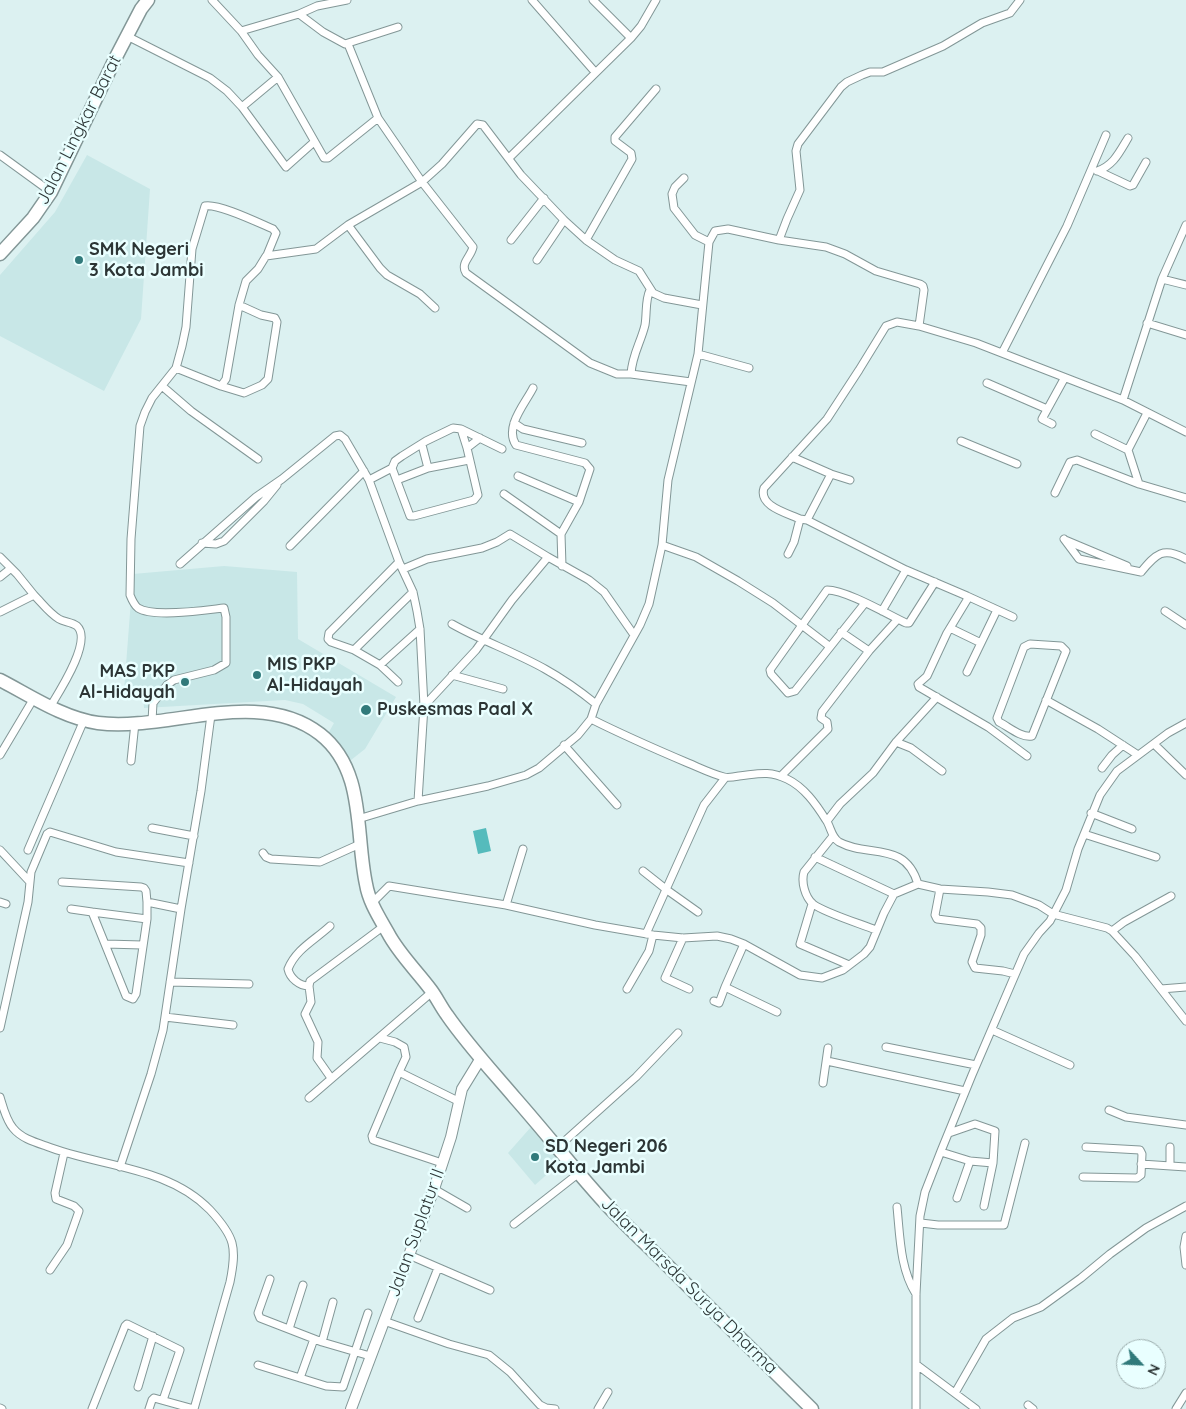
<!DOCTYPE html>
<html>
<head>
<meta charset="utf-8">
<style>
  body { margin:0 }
  #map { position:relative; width:1186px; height:1409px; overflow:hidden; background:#dcf1f1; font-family:Quicksand,sans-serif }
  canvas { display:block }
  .north { position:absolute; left:1116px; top:1339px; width:50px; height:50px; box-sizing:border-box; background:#e9ffff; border:1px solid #9daeae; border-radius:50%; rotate:115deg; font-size:14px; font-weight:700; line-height:20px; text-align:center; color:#2c3535 }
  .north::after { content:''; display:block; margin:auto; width:18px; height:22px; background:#307a7b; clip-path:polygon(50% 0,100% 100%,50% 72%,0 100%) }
</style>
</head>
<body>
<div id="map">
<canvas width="1186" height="1409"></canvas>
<div class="north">N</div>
</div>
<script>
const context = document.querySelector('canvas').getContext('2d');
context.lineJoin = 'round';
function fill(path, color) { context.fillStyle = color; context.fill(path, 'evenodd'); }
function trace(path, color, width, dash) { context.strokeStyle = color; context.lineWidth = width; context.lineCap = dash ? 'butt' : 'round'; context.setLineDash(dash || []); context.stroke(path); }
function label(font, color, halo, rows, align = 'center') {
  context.font = font + ' Quicksand,sans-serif'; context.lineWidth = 5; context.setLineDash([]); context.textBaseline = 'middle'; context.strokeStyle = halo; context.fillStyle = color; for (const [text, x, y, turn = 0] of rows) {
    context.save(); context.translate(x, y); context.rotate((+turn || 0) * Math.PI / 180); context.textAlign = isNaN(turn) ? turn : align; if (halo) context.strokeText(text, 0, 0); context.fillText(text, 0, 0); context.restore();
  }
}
const built = new Path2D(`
  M87,155l63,34 -9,130 -37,72 -104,-55v-61l55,-63z
  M224,566l73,6 1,67 98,58 -31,52 -14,11 -22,-28 5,-9 -31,-19 -18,-4 -141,8 -1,-16 -19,-1 9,-117z
  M531,1127l31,34 -27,24 -27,-32z`);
const water = new Path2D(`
  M486,828l5,23 -13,3 -5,-23z`);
const street = new Path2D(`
  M212,0l29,31 58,-17 24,18 22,12 53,-17
  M532,0l63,72
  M593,0l38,38
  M299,14l18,-8 30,-6
  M241,31l17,24 20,22 46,81h4l50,-40
  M127,36l83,42 17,13 15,16 36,-30
  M348,44l30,74 44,64 51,65c-2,10 -13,16 -7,26l124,90 27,11h14l60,8
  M242,107l44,60 28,-25
  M0,155l51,37
  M509,158l122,-120 10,-12 15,-26
  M1097,171c16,-5 22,-18 31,-33
  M1098,171l32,15 3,-1 13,-23
  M684,178l-9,9 -3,7 2,14 21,27 14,7
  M348,225l32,43 7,7 33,19 15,14
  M511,240l33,-42
  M586,240l46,-81 -1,-6 -16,-12v-4l41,-48
  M779,240l8,-21 13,-29 -4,-39 2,-7 43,-57 6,-5 15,-7 8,-3h13l60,-26 39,-23 28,-10 10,-13
  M537,260l27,-40
  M1162,279l24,6
  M1147,323l39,12
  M1002,353l65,-127 39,-91
  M698,354l51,14
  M176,368l45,18 5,-7 13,-74 7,-24 12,-12 8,-13 50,-7 32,-24 74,-43 20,-18 35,-40 6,1 38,50 43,45 22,20 29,20 24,11 14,22 11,5 38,7
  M631,374c1,-19 10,-32 14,-49 2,-12 0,-25 5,-35
  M987,383l60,26
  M162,386l29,25 67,48
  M221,386l23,7 18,-8 6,-6 9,-57 -2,-4 -14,-3 -22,-10
  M533,388c-8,16 -29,39 -17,57l69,18 5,6 -11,33 -18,32
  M1123,400l39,-121 24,-54
  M514,423l9,6 59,14
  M1052,424l-10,-5 22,-40
  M461,429l6,19
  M1095,434l33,16
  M961,441l56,23
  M422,445l6,23
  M792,457l39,17 19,6
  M392,468l18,48h4l60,-16 4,-5 -11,-47 13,-10
  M518,476l61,26
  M369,480l23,-12 3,-7 7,-5 24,-15 27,-13 8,1 41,20
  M397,480l31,-12 41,-8
  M1139,484l-11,-34 19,-37
  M1055,493l15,-31 7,-2 62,24 47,14
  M504,494l57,40 1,32
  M800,519c-13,-6 -42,-13 -36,-31l63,-69 32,-49 27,-44 11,-4 22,4 57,17 147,57 63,32
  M807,520l99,50 61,26v4l-20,33 -20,43 -9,8 1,3 69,40 39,29
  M1064,539l15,20 62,13
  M1065,540l62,26
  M202,543l14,1 8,-3 40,-40 13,-16
  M662,545l34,12 42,24 35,22 56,43
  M290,546l74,-75
  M788,554l6,-12 6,-23 7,1 24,-46
  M0,557l17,17 17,21
  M180,564l76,-67 26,-18 53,-43 5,-1 5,4 24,41 30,82 14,30 4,19 3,18 4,77 -6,95
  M403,569l24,-10 55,-11 15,-6 13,-8 38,23
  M1141,572c15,-18 22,-26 45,-13
  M0,577l10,-8
  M967,596l46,21
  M865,603l-70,88 -7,2 -17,-19 -1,-4 57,-80c19,0 60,24 79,33h3l26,-41
  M882,611l24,-41
  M1165,611l21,14
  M0,612l34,-17c8,8 15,18 25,24 5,3 13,3 18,7 16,15 -18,66 -27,81
  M452,624c30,17 63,28 93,45 18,10 35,22 51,35
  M950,628l31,15 16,-33
  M1030,644l31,2 5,5 -34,85c-11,2 -23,-9 -33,-14l-2,-4 27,-71z
  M354,650l-23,-8 -3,-3 1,-6 70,-71
  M869,651l29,-32
  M380,665l40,-36
  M967,672l14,-29
  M452,675l51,14
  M398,682l-18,-17 -26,-15 59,-58
  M1046,700l52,29 40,26
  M424,706l52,-56 36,-50 36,-43 41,23 15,12 30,43
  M152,721l1,-18 14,-18 7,-5 40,-10 12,-7v-46l-2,-9c-18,2 -71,10 -86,0 -4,-3 -6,-8 -8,-13l1,-56 9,-113 5,-14 7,-14 24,-30 6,-22 4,-19 6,-78 13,-43c13,-3 54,17 68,23l3,4 -9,22
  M896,742l15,6 31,23
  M1154,744l32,31
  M564,745l53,60
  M0,755l34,-57
  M131,761l4,-38
  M1102,768l10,-13 11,-10
  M781,776l47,-47 -1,-7 -6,-4 1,-6 47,-61 -28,-19
  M1091,813l41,16
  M358,819l60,-18 70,-15 38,-11 13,-7 39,-33 13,-16 5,-15 44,-79 9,-21 13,-59 6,-65 30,-126 11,-112 6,-11 13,-2 51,11 47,7 19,7 31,17 44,13 3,2 1,4 -5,36
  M827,821l13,-17 33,-31 23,-31 41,-45
  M152,828l42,8
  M1084,834l72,23
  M833,836l-29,36c-3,10 1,25 9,32 12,9 48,20 63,26
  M0,850l29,31
  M28,850l56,-130
  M263,853l3,4 5,2 49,3 40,-18
  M815,857l79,37
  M643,871l24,19 31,22
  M62,882l79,5 3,1 2,3 1,11
  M918,884l22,5 48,3 24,3 27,10 14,9 54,14 5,3 23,25 51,65
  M940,889l-5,26 2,4 40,5 4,4v7l-9,27 3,6 28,3 12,3
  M0,902l6,2
  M372,903l17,-17 117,19 89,20 58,10 30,3 34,-2 14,3 13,5 56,31 22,3 21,-8 21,-16 6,-7 14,-34 10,-19 24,-10c-13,-44 -50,-26 -79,-42 -8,-5 -8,-15 -13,-22 -10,-16 -22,-33 -39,-41 -19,-9 -29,-5 -48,-3 -5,1 -11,2 -15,1 -12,-3 -24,-9 -36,-14 -33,-14 -65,-28 -97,-44
  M812,904l-12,40 49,21
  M506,905l17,-56
  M71,909l21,3 34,84 7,3 3,-5 11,-75v-17l34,7
  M92,912l55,7
  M1112,931l12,-9 47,-26
  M646,934l58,-129 21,-27
  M683,938l-18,40 24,11
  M106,944l36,1
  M744,944l-19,43 52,25
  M170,982l79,2
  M309,986c-10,0 -19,-8 -21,-17 8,-20 27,-29 42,-43
  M627,989l22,-38 4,-16
  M1161,989l25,-2
  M714,1001l5,2 6,-16
  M165,1017l68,8
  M0,1028l28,-126 3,-30 16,-38 3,-2 66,20 73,11
  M992,1030l78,35
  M380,1038l15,4 9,5 2,10 -7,15
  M886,1047l90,18
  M827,1061l138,30
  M331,1078l-14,-20 1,-16 -13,-28 6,-12 -2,-16 1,-5 74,-55
  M823,1083l5,-35
  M0,1097c3,10 6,23 13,31 8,10 21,14 33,18 54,21 122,20 164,64 25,27 27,37 20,72l-36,127 -40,-11 -2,2 -3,9
  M309,1098l123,-106
  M1109,1110l17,7 60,8
  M949,1133l26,-9 20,7 -2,32 -9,43
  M558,1147l78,-70 42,-44
  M1170,1147v18
  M941,1152l29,9 23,2
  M442,1163l-69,-23 -1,-4 27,-64 61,30
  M1141,1164l45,3
  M120,1167l31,-93 12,-44 18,-121 20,-118 10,-76
  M1083,1177l54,1 4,-3 1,-21 -2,-4 -54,-3
  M434,1189l33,19
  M957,1198l13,-37
  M897,1207c3,29 3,62 19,87
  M921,1223l17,2h66l21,-82
  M514,1224l65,-51
  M1186,1236l-2,11 2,18
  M409,1255l81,35
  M50,1270l17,-25 12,-34 -5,-5 -18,-7 -1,-6 9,-40
  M270,1279l-12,34 2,5 62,24 48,14
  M418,1318l20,-50
  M384,1321l65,23 40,11 21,17 30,33 6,3 9,1
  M289,1329l14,-44
  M322,1342l11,-40
  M258,1365l68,21 17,1 25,-74
  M917,1365l59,44
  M300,1378l14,-39
  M138,1387l15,-51
  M955,1393l31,-54 27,-21 28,-11 40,-29 29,-24 36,-26 40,-22
  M1028,1405l5,4
  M0,1408l2,1
  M92,1409l33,-83 2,-2 53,26 -17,50
  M598,1409l10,-17
  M916,1409v-115l4,-78 5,-24 16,-41 31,-76 52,-121 15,-21 11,-12 16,-31 12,-41 22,-54 17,-24 51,-38 18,-10
  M1176,1409l10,-16`);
const secondary = new Path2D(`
  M351,1409l83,-220 17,-52 11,-48 19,-31`);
const highway = new Path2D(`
  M0,254l33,-36 18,-26 65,-135 25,-48 7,-9
  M0,680c31,16 63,38 98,43 70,9 160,-37 222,11 46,36 35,99 46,150 3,18 13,33 22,49 11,21 29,38 43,57 6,8 10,17 16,25 20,29 45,56 68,83 30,34 59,71 90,105 20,22 42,42 63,63 48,48 96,96 144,143`);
const markers = [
  [79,260,5,"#307a7b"],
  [257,675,5,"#307a7b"],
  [185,682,5,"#307a7b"],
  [366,710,6,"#307a7b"],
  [535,1157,5,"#307a7b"]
];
const streetNames = [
  ["Jalan Lingkar Barat",79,130,-63],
  ["Jalan Suplatur II",416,1233,-70],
  ["Jalan Marsda Surya Dharma",689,1286,45]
];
const poiNames = [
  ["SMK Negeri",89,250],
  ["3 Kota Jambi",89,271],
  ["MIS PKP",267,665],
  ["Al-Hidayah",267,686],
  ["MAS PKP",175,672,"right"],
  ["Al-Hidayah",175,693,"right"],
  ["Puskesmas Paal X",377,710],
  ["SD Negeri 206",545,1147],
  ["Kota Jambi",545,1168]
];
fill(built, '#c8e7e7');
fill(water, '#55bbbc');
trace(street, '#839797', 9);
trace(secondary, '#839797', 12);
trace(highway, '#839797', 15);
trace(street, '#fff', 7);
trace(secondary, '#fff', 10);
trace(highway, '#fff', 12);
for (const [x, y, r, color] of markers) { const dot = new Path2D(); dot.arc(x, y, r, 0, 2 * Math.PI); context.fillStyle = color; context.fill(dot); trace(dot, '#e9ffff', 2); }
label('18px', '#2c3535', '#e9ffff', streetNames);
label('bold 18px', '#2c3535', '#e9ffff', poiNames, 'left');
</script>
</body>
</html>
